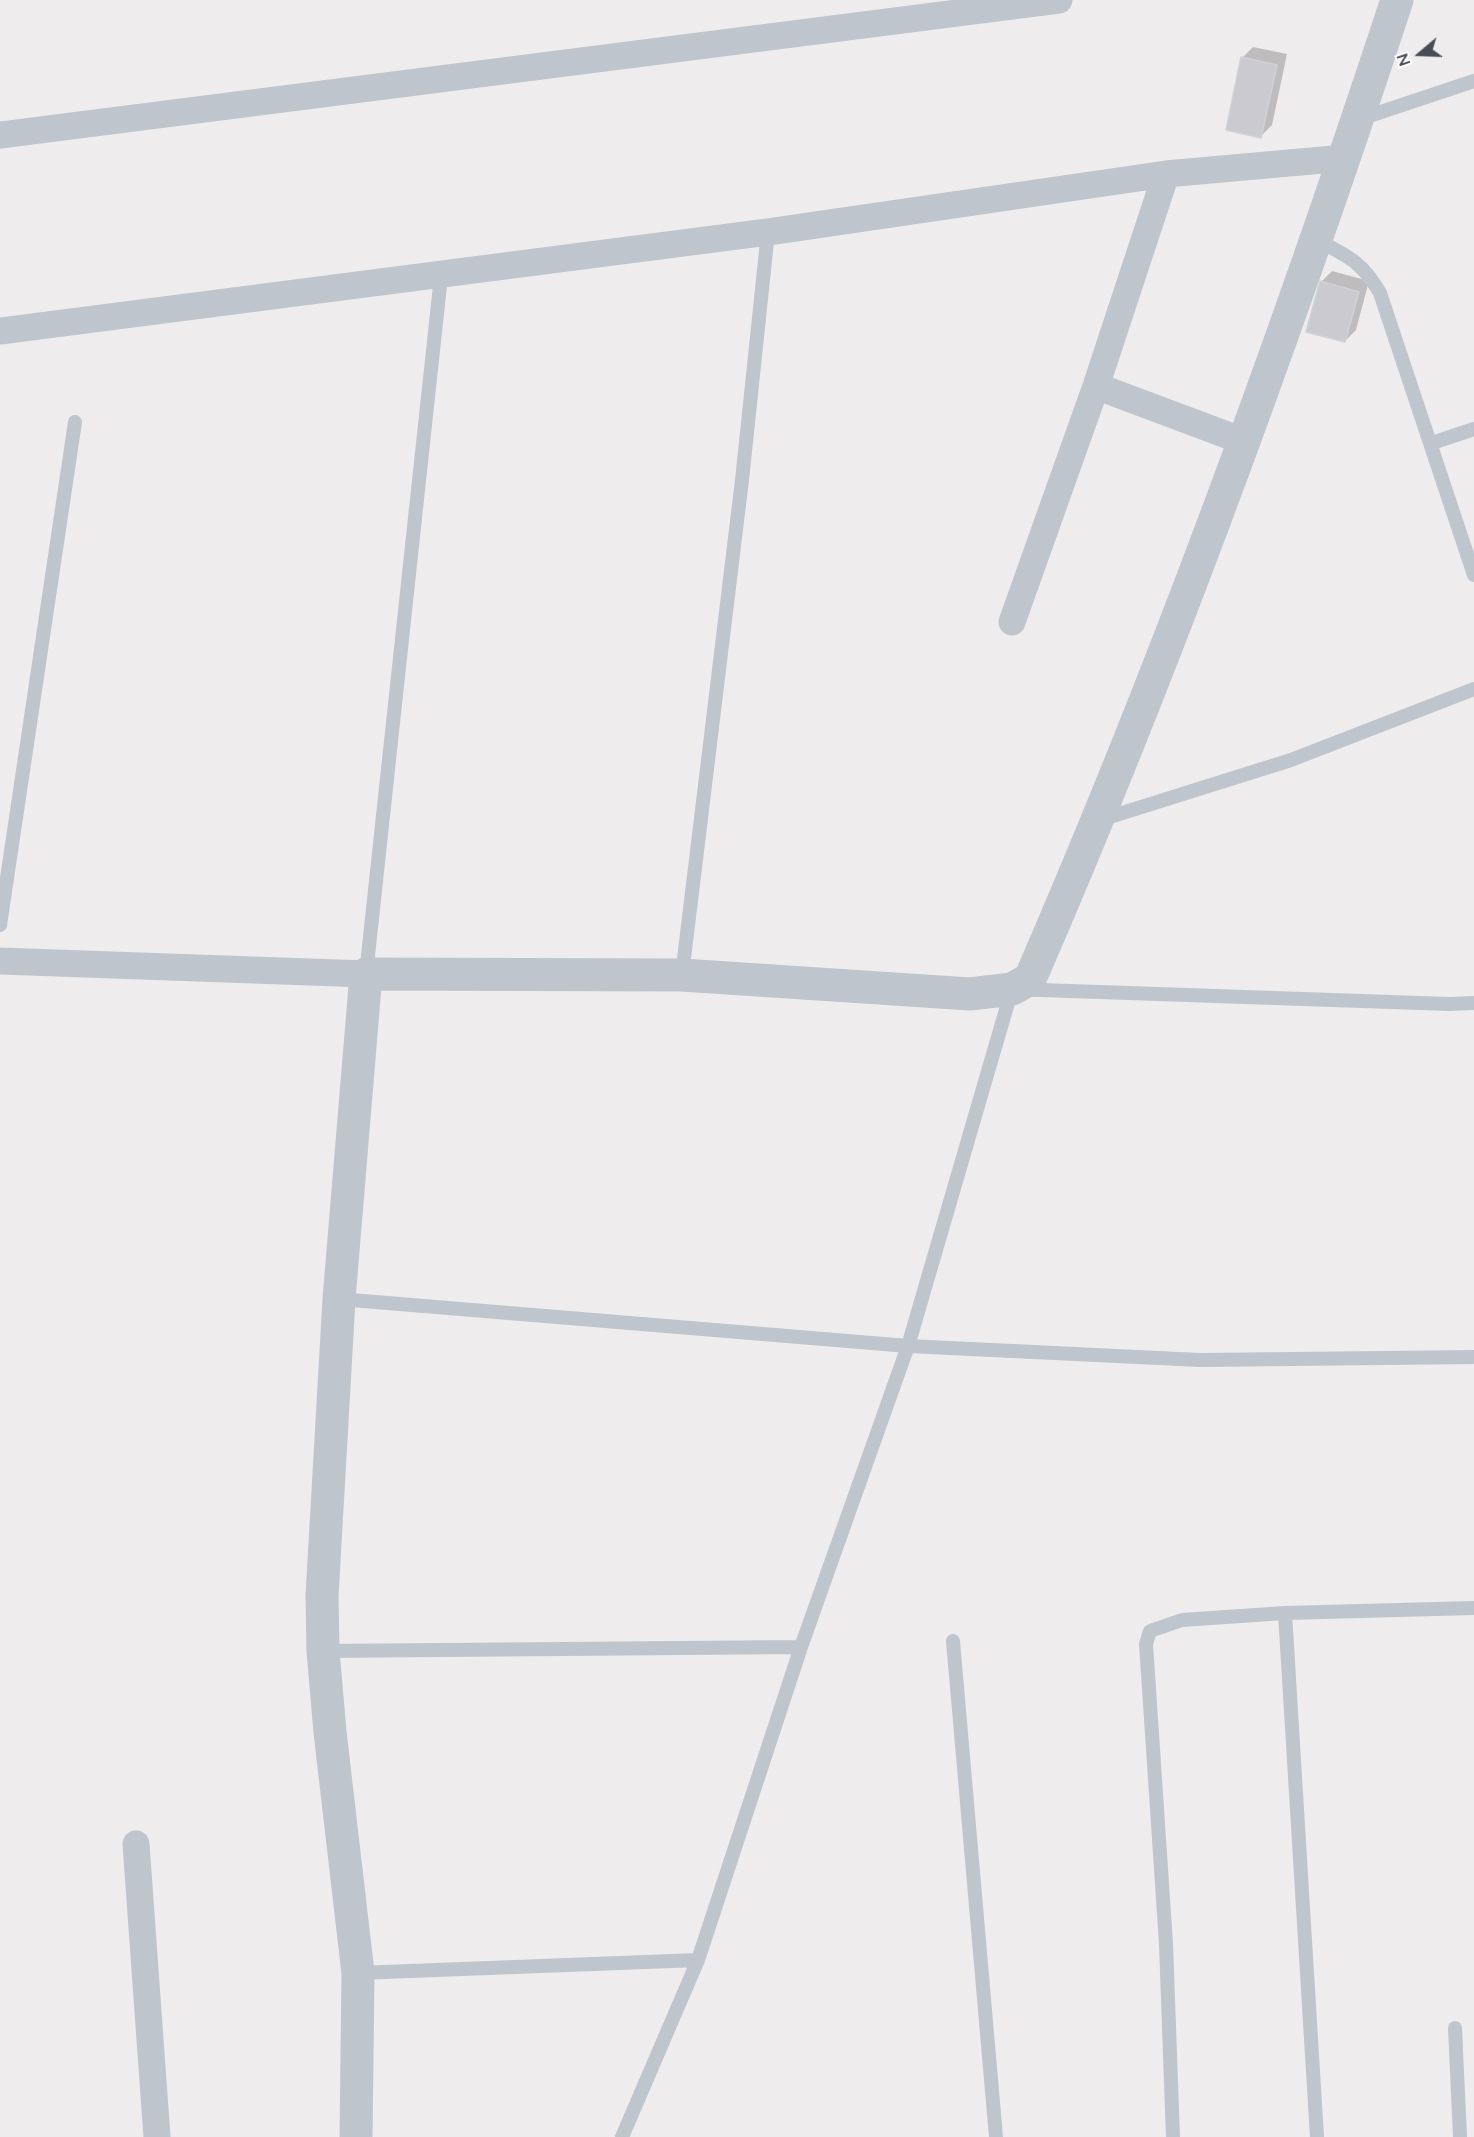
<!DOCTYPE html>
<html>
<head>
<meta charset="utf-8">
<style>
  body { margin:0 }
  #map { position:relative; width:1474px; height:2137px; overflow:hidden; background:#eeecec; font-family:Lato,sans-serif }
  canvas { display:block }
  .north { position:absolute; left:1390px; top:24px; width:60px; height:60px; -webkit-text-stroke:4px #fff; paint-order:stroke; rotate:251deg; font-size:16px; font-weight:700; line-height:24px; text-align:center; color:#464d57 }
  .north::after { content:''; display:block; margin:auto; width:21px; height:27px; background:#464d57; clip-path:polygon(50% 0,100% 100%,50% 72%,0 100%) }
</style>
</head>
<body>
<div id="map">
<canvas width="1474" height="2137"></canvas>
<div class="north">N</div>
</div>
<script>
const context = document.querySelector('canvas').getContext('2d');
context.lineJoin = 'round';
function fill(path, color) { context.fillStyle = color; context.fill(path, 'evenodd'); }
function trace(path, color, width, dash) { context.strokeStyle = color; context.lineWidth = width; context.lineCap = dash ? 'butt' : 'round'; context.setLineDash(dash || []); context.stroke(path); }
const shadow = new Path2D(`
  M1253,47l34,7 -15,71 -11,11 -19,-78z
  M1332,271l37,10 -13,49 -11,11 -24,-59z`);
const building = new Path2D(`
  M1241,57l36,8 -16,73 -35,-8z
  M1320,281l39,11 -14,50 -39,-10z`);
const service = new Path2D(`
  M1360,119l114,-38
  M1317,240c31,16 45,22 63,53l94,282
  M1432,443l42,-14
  M1100,820l191,-60 183,-71
  M0,925l75,-503
  M366,974l75,-698
  M682,975l60,-495 26,-248
  M339,1299l569,47 292,14 274,-3
  M1285,1613l32,524
  M953,1641l43,496
  M323,1651l478,-4
  M358,1973l340,-13
  M1455,2028l5,109
  M622,2137l76,-177 103,-313 107,-301 104,-357 437,15 25,-1
  M1173,2137l-7,-193 -20,-300 4,-13 32,-11 103,-7 189,-5`);
const minor = new Path2D(`
  M0,135l1059,-135
  M0,331l768,-99 398,-58 179,-16
  M1096,386l147,55
  M1012,622l84,-236 70,-212
  M0,961l366,13
  M136,1844l21,293`);
const tertiary = new Path2D(`
  M356,2137l2,-164 -28,-241 -7,-81 -1,-55 17,-297 27,-325 316,1 288,19 42,-5 18,-10c139,-320 258,-648 367,-979`);
fill(shadow, '#0003');
fill(building, '#cacad0');
trace(building, '#d0d1d7', 1.5);
trace(service, '#bec5cd', 14);
trace(minor, '#bec5cd', 27);
trace(tertiary, '#bec5cd', 33);
</script>
</body>
</html>
